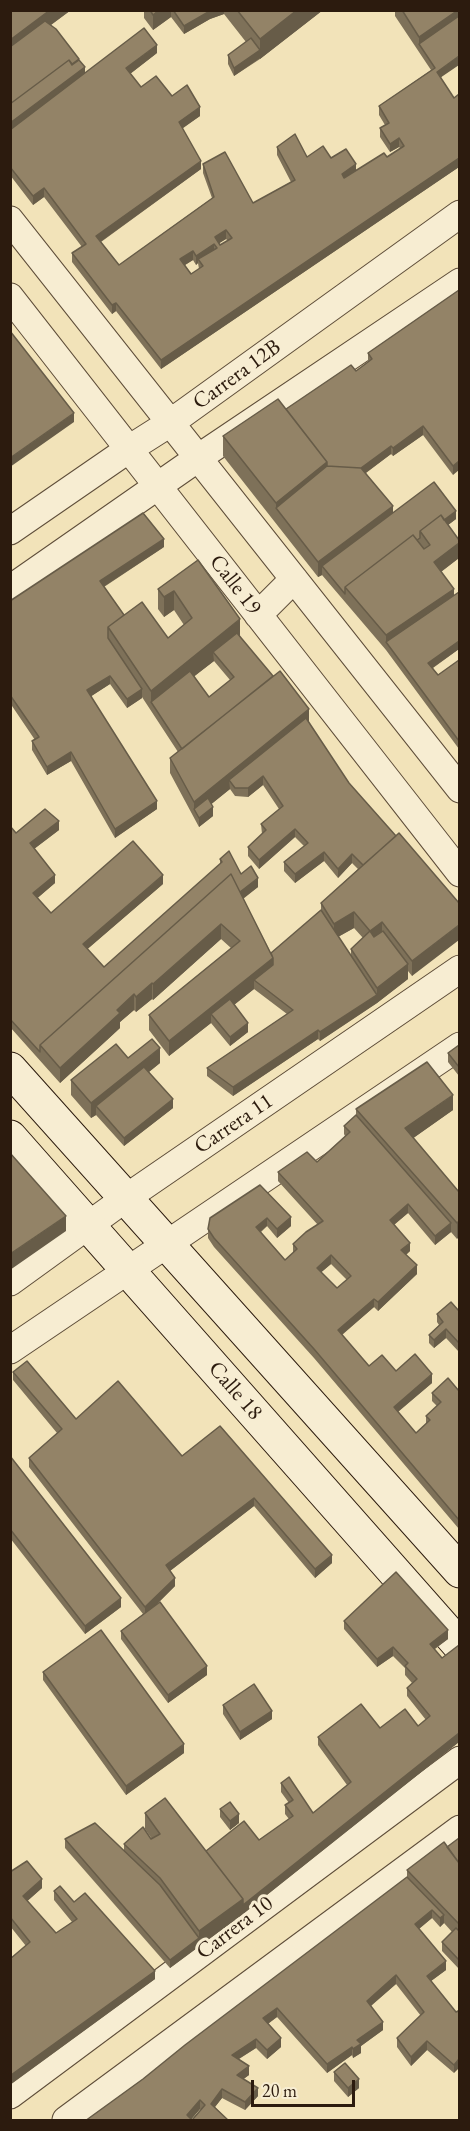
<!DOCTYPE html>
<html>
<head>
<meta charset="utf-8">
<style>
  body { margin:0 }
  #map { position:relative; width:470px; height:2131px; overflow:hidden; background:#f2e3b9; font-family:"EB Garamond",serif }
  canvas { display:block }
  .frame { position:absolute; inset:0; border:12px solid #2c1b0e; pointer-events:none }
  .scale { position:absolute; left:251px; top:2080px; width:104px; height:27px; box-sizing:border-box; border:3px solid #2c1b0e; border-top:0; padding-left:8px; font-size:18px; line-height:21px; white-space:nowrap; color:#2c1b0e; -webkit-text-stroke:4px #f7edd2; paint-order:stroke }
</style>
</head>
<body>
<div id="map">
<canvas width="470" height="2131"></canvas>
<div class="frame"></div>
<div class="scale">20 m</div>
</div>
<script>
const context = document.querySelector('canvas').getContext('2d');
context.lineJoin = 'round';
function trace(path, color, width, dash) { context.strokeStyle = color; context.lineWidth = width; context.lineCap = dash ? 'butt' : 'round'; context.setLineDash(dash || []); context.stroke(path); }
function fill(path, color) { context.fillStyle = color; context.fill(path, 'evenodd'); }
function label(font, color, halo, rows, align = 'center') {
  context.font = font + ' "EB Garamond",serif'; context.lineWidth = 6; context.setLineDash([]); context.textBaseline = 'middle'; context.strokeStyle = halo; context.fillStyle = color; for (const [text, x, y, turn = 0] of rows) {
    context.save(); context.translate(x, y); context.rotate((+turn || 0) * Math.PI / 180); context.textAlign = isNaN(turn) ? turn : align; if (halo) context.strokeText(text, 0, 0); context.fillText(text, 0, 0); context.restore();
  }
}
const street = new Path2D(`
  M10,220l450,569
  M10,297l450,576
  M10,531l119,-82 41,-26 290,-209
  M10,589l188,-131 262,-176
  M258,615l36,-36
  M10,1282l116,-84 334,-229
  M10,1350l450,-304
  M10,2095l450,-335
  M66,2120l394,-291`);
const secondary = new Path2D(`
  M10,1069l450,502
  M10,1137l450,509`);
const wall = new Path2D(`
  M10,10h61l-20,15 28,35 6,14 72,-21 -27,21 11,13 31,9 28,20 -18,12 19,41 -100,73 18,23 93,-67 -9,-25v-9l50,39 38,-21 -14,-27v-8l30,10 24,1 25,12 31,-13 13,-9 -1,-1 -9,5 -10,-15v-9l5,-3 -6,-10v-9l52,-36 -36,-54v-6h64l-18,68 13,20 5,-4v73l-298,202 -45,-58 -4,3 -40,-52v-9l10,-6 -38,-50 -11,8 -23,-30zM226,239l2,2 -8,4 -1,-2zM193,260l3,5 2,-2 1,6 -8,5 -6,-9z
  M144,10h80v4l-14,5 -26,15 -13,-17 -18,13 -9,-12z
  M224,10h99l-63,49 -26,17 -6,-12v-9l18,-13 -22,-28z
  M459,290l-6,185 -30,-40 -30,21 -2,-2 -25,19 27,39 63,7 -8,6 11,33 -18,14 13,24 5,-4v57l-26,19 5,7 21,-15v89l-73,-99 -64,-75 -4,2 -95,-121v-20l63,-27 70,-38 12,-9v-9z
  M164,547l-60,40 20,28 44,23 16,-13 -10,-15 -10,7 -6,-8v-20l40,-29 42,77 69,86 40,60 47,53 63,67 -47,73 -4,-5v8l-31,24 -57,38 -2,-2 -85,57 -26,-20v-8l80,-54 -33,-25 -20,16 14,27 -18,14 -19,-23 -42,33 -20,-26v-15l82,-67 -10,-9 -68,61 -1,-1 -16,13 -2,-2 -14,12v6l-13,12 -47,43 -50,-56v-201l6,7 43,-3 -25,19 21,34 -18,15 14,15 112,-29 -76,65 17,18 116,-103v-5l38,28 -15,11 28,55 50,-43v-7l37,-34 -6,-6 -14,15 -14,-17 -29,22 -11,-12v-9l20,-16 -9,-9 -36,32 -11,-13v-9l14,-13 -1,-10 18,-15 -16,-24 -15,12 -13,-1 -5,-7 -19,15 2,12 -14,11 -29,-54v-15l8,-6 -36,-55v1l-15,10 -17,-24 -19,12 66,113 -42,29 -44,-77 -24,14 -15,-25v-9l3,-1 -25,-37v-102zM214,661l16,19 -21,17 -15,-21zM354,928l9,10 -12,11v6l-13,-18z
  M459,1045v31l-11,-14v-9z
  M128,1058l32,5 -11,9 24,36 -49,38 -28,-31 -5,3 -20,-23v-15z
  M356,1109l97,1 -40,28 46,54 -2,47 -6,-7 -16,13 -27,-32 -14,12 16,26 -4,4 11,19 -39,37 -4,-4 -32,28 27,31 27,5 36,12 -34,29 18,21 10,-9v-8l11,-10 -5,-5v-8l27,-2v138l-145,-171 -100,-111 -6,-9v-9l52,-44 31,41 -14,12 -10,-12 -6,6 24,28 8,-7v-9l25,-19 -40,-44v-9l39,-10 28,-26 -1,-2v-8l12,-11zM331,1264l16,16 -10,8 -16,-16z
  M459,1311v41l-13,-14 -12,10 -5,-5v-8l10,-10 -2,-3v-8z
  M13,1372l63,47 106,37 38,-30 112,137 -17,15 -61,-72 -84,65 5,15 -19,19 51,70 -39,28 -47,-64v-8l22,-17 -114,-147v-9l28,-25 -44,-53z
  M10,1456l111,151 -36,27 -75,-96z
  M344,1621l104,18 -13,10 24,93 -216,172 -73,54 -105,-120v-9l59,12v-7l28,-5 -7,-10v-16l61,38 53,-11 30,-21 -4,-5v-9l4,-2 -8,-11v-9l32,30 34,-28 -29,-40v-8l62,-9 38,-2 8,-6 -19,-24v-8l5,-5 -7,-8v-7l-12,-12 -16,11 -33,-38z
  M43,1672l141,81 -58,42 -83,-115z
  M223,1705l49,14 -32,21 -17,-26z
  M220,1809l19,14 -9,7 -10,-13z
  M459,1838v131l-17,-18v-9l10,-10 -8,-9 -4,4 -8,-9 -13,11 27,41 -15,11 25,31 -2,61 -27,-23 -16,16 -14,-19v-9l24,-22 -25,-32 -25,22 12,24 -22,16v7l-8,5 -1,-3 -25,18 -50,-56 -9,7 13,23 -14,12 -11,-11 -17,11 10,16 -6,4 15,17 -13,14 -23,-12 -7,9 14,14h-144l58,-42 264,-202v-7l40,-23zM200,2109l1,1 -9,10 -1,-1z
  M10,1872l32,16 -15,13 29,32 16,-11 -18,-22v-9l20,11 81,77 -145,106v-126l16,-13 -16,-20z
  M334,2072l25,16 -11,9 -14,-16z`);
const shadedWall = new Path2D(`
  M50,10h21l-61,45v-15z
  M159,10h12v7l-18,13v-15z
  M224,10v4l-14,5 -26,15v-8l26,-15z
  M297,10h26l-63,49v-20z
  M458,10h1v15l-40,19v9v-16z
  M157,45v8l-31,24v-9z
  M260,50v8l-26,18v-8z
  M459,56v9l-22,15v-8z
  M85,67v15l-75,57v-16z
  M200,107v9l-21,15v-9z
  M399,138v9l-9,5v-8z
  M459,158v9l-298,202v-9z
  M201,161v8l-105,76v-9z
  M356,164v9l-14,10v-9z
  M44,188v9l-11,8v-9z
  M226,230v9l-11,7v-9z
  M214,244v9l-16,6v4l-2,2v-9z
  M193,251v9l-13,8v-9z
  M116,303v8l-4,3v-9z
  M74,413v9l-64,45v-9z
  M423,426v9l-30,21v-8z
  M391,446v8l-39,29v-9z
  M459,461v9l-6,5v-9z
  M327,462v20l-51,26v-5z
  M393,506v15l-71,45v9l-4,2v-15z
  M456,511v8l-29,22 -4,-6z
  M164,539v8l-64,42v-8z
  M459,543v15l-25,19v-15z
  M454,589v15l-68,38v-7z
  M174,591v19l-10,7v-20z
  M240,619v20l-27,13 1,9 -59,46 -4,-5v8v-19z
  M459,641v8l-31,22v-8z
  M110,676v8l-23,15v-9z
  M142,689v9l-15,10v-9z
  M309,709v15l-80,56 1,9 -32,26 -4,-6v-7z
  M71,752v9l-24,14v-8z
  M263,776v9l-15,12v-9z
  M157,801v8l-42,29v-9z
  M213,807v9l-14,11v-9z
  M59,821v9l-29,22v-9z
  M295,829v8l-36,32v-9z
  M324,852v9l-29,22v-9z
  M352,854v9l-14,15v-9z
  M55,875v8l-22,19v-9z
  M163,875v9l-80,69v-9z
  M258,878v9l-20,16v-9z
  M354,912v16l-20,11v-15z
  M382,922v15l-12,10v-16z
  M221,924v15l-68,61v-16z
  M459,925v15l-47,36v-15z
  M273,958v16l-19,6v9l-38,30 -5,-5v9l-42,33v-15z
  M408,964v15l-31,24 -57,38v-9l57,-37v-7z
  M152,983v16l-16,13v-15z
  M134,994v16l-14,12v6l-13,12 -47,43v-15l57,-58z
  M248,1023v9l-18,14v-9z
  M318,1030v9l-85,57v-9z
  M160,1048v15l-60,48 -4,-5v9l-5,3v-15z
  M453,1095v15l-48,34v-16z
  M173,1099v9l-49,38v-8z
  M408,1204v9l-18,15v-8z
  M66,1216v15l-56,39v-16z
  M291,1217v9l-14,12v-9z
  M267,1218v8l-11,9v-8z
  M459,1221v16l-2,2v-16z
  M451,1223v9l-16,13v-9z
  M410,1243v8l-9,8v-9z
  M331,1255v9l-14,12v-8z
  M417,1265v9l-39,37v-9z
  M374,1299v8l-36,31v-8z
  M446,1329v9l-12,10v-8z
  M432,1374v9l-38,32v-8z
  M254,1498v8l-88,68v-9z
  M332,1555v8l-17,15v-9z
  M175,1578v8l-30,30v-9z
  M121,1598v9l-36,27v-8z
  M448,1630v9l-18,13v-8z
  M393,1647v9l-16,11v-8z
  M207,1666v9l-39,28v-8z
  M272,1711v8l-32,21v-8z
  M459,1733v9l-216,172 -73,54v-8l29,-22v-7z
  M184,1744v9l-58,42v-9z
  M239,1814v9l-9,7v-9z
  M42,1879v9l-19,17v-9z
  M432,1910v8l-17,14v-8z
  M444,1915v8l-4,4v-9z
  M446,1961v9l-19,14v-8z
  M155,1971v8l-144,105v-9z
  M396,1975v9l-29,25v-8z
  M277,2008v9l-14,10v-9z
  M383,2022v8l-22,16v7l-8,5v-9l4,-9z
  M281,2038v9l-14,12v-9z
  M256,2039v9l-24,15v-8z
  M427,2041v9l-16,16v-9z
  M352,2047v8l-25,18v-9z
  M459,2059v9l-5,5v-8z
  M11,2064v20l-1,1v-20z
  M249,2066v9l-12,9v-9z
  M359,2079v9l-11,9v-9z
  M258,2088v8l-13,14v-8z
  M222,2089v9l-11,14v-8z
  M200,2100v9l-10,12 -3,-6z`);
const building = new Path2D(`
  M10,10h40l-40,30z
  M150,10h9l-6,5z
  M173,10h37v1l-26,15z
  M237,10h60l-37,29z
  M402,10h56l-39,27z
  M459,16v40l-22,16 17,26 5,-4v64l-298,202 -45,-57 -4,2 -40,-52 14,-9 -42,-56 -11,8 -23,-29v-37l134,-102 13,17 -31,23 15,19 15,-11 16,20 15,-11 13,22 -21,15 22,39 -105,75 23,29 95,-68 -11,-33 22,-12 28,51 42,-23 -18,-33 18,-13 12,23 16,-11 8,12 15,-9 10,15 -14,10 2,4 40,-25 3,4 17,-11 -5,-8 -9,6 -10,-16 9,-5 -10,-17 56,-38 -16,-24zM226,230l6,8 -12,7 -5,-8zM214,244l3,4 -19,11 5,7 -12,8 -11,-15 13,-8 3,5z
  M45,21l11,8 23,30 -7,5 -3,-4 -59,44v-57z
  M251,38l9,12 -26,18 -6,-13z
  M69,60l3,5 7,-5 6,7 -75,56v-19z
  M459,290v171l-6,5 -30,-40 -30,22 -2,-2 -30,22 -34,-2v-4l-41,-53 65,-44 5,6 16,-12 -4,-6z
  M10,331l64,82 -64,45z
  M278,399l49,63 -51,41 -53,-67z
  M327,466l34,2 32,38 -75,56 -42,-54z
  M434,482l22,29 -12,9 -3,-5 -21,16v7l-3,2 -4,-5 -68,52v7l-23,-28z
  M143,513l21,26 -64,42 24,34 -16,12v11l34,51 -15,10 -17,-23 -23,14 70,111 -42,28 -44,-77 -24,15 -15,-26 7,-4 -29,-42v-94z
  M441,515l18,25v3l-25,19 20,27 -68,46 -41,-48 68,-52 11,14 6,-4 -10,-14z
  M198,560l42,59 -89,72 -43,-64 34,-25 26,36 24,-20 -18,-27 -10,6 -6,-8z
  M459,592v49l-31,22 10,12 21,-15v81l-73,-99z
  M237,633l36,43 -91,73 -31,-47 39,-31 19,26 25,-20 -21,-25z
  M280,671l29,38 -115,93 -24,-44z
  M306,718l43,65 47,53 -33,29 -11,-11 -14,15 -14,-17 -29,22 -11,-12 24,-19 -13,-14 -36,31 -11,-13 18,-17 -5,-6 22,-18 -20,-30 -15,12h-13l-6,-8z
  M208,798l5,9 -14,11 -5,-9z
  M45,809l14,12 -29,22 25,32 -22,18 18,20 82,-72 30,34 -80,69 21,23 118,-105 -2,-3 9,-8 12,23 10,-8 7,12 -18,14 -9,-18 -191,171v7l-30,-33v-193l6,7z
  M399,833l60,70v22l-47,36 -30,-39 -12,9 -16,-19 -20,12 -13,-21z
  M231,874l42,84 -104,83 -20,-26 91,-74 -19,-17 -68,60 -1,-1 -16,14 -2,-3 -17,16 3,3 -13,12 -47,43 -20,-23z
  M321,910l56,85 -57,37 -2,-2 -85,57 -26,-19 86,-58 -39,-30 19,-15v-7l-2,-5z
  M370,931l4,6 9,-6 25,33 -31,24 -26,-39z
  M230,999l18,24 -18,14 -19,-23z
  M152,1039l8,9 -69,55 -20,-23 45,-36 12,14z
  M459,1045v22l-11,-14z
  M427,1062l26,33 -48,33 54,64v29l-2,2 -101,-114z
  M144,1067l29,32 -49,39 -28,-32z
  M356,1115l95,108 -16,13 -27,-32 -18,16 20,23 -9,7 16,15 -39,37 -4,-3 -36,31 31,36 13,-11 14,16 19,-17 17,20 -38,33 22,26 14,-13 -4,-4 15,-14 -9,-9 16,-15 11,13v129l-145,-171 -100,-111 -6,-9 2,-11 50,-33 31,32 -14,12 -10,-11 -11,9 29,33 12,-11 -4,-5 13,-12 17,-11 -45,-49 29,-20 10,10 33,-30 -6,-6zM331,1255l20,21 -14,12 -20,-20z
  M10,1153l56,63 -56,38z
  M451,1302l8,9v32l-13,-14 -12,11 -5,-5 14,-13 -6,-8z
  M27,1361l49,58 42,-38 64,75 38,-30 112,129 -17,14 -61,-71 -88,67 9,13 -30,29 -116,-149 33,-29 -49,-57z
  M10,1456l111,142 -36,28 -75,-97z
  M396,1572l52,58 -18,14 12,14 17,-13v88l-216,172v-6l-37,-48 38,-30 15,19 34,-24 -8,-11 8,-5 -12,-17 8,-6 24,36 38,-31 -33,-45 43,-33 19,24 25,-19 13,17 12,-10 -23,-28 10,-9 -12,-13 3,-3 -2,-2 -13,-14 -16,12 -33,-38z
  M160,1602l47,64 -39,29 -47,-64z
  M101,1630l83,114 -58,42 -83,-114z
  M254,1684l18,27 -32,21 -17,-27z
  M165,1798l78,101 -44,32 -39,-53 -36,-34 19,-17 8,12 9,-5 -15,-21z
  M230,1802l9,12 -9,7 -10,-12z
  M95,1823l65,62 39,53 -29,22 -105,-121z
  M459,1838v25l-12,-16z
  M444,1842l15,21v61l-52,-54z
  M27,1861l15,18 -19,17 33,37 21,-14 -23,-28 6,-5 14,16 11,-9 70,78 -144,104v-11l-1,-1v-104l20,-17 -20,-25v-45z
  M407,1877l37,38 -4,3 -8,-8 -17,14 31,37 -19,15 29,36 2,-1 1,2v46l-5,6 -27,-24 -16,16 -14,-19 27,-26 -28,-37 -29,26 16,21 -26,18 4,4 -8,5 -1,-2 -25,17 -50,-56 -14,10 18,20 -14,12 -11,-11 -24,16 17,11 -12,9 21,13 -13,14 -23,-13 -11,15 18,17h-144l58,-42 42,-34zM200,2100l5,5 -13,15 -5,-5z
  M456,1928l3,3v29l-17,-18z
  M345,2063l14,16 -11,9 -14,-16z`);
const streetNames = [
  ["Carrera 12B",237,375,-36],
  ["Calle 19",235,585,52],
  ["Carrera 11",234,1124,-34],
  ["Calle 18",235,1391,49],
  ["Carrera 10",235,1928,-37]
];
trace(street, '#5e4d39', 29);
trace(secondary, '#2c1b0e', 35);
trace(street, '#f7edd2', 27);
trace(secondary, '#f7edd2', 33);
fill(wall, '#7e7159');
fill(shadedWall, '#675c48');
fill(building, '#938367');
trace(building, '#675c48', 1.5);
label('22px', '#2c1b0e', '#f7edd2', streetNames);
</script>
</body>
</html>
